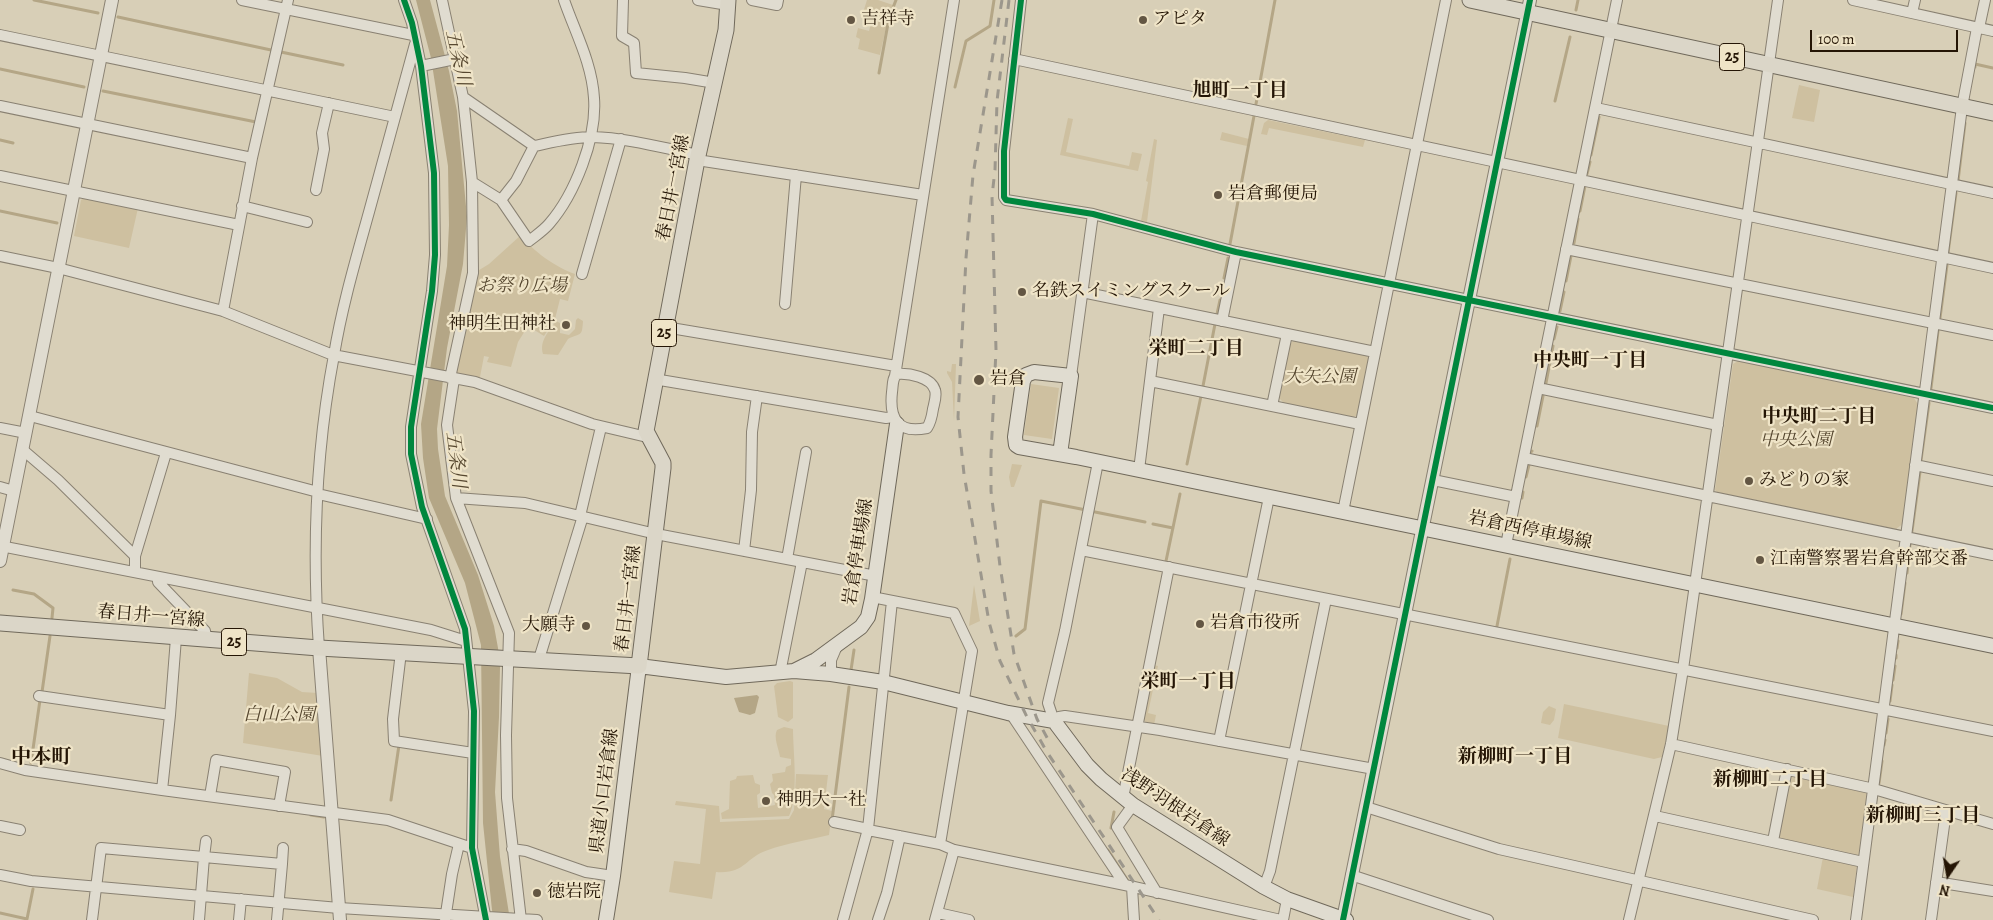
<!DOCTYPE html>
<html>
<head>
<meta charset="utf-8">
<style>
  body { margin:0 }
  #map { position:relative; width:1993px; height:920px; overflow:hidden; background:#d8cfb7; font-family:Alegreya,serif }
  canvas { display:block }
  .north { position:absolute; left:1923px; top:850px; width:50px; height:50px; -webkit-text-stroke:4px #efe4c7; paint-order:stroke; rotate:192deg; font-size:14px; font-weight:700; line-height:20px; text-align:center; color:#241505 }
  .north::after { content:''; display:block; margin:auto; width:18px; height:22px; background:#241505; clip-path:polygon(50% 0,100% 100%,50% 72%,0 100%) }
  .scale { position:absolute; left:1810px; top:30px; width:148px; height:22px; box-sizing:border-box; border:2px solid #241505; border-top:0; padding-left:6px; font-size:15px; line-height:18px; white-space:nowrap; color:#241505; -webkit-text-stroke:4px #efe4c7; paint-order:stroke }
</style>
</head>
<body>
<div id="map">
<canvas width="1993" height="920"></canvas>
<div class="north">N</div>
<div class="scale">100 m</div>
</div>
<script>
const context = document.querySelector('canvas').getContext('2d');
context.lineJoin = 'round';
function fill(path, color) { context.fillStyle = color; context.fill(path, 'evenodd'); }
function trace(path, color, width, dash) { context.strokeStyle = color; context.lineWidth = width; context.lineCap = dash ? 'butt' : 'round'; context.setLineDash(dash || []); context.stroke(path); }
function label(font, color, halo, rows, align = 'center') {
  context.font = font + ' Alegreya,"Noto Serif JP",serif'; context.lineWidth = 4.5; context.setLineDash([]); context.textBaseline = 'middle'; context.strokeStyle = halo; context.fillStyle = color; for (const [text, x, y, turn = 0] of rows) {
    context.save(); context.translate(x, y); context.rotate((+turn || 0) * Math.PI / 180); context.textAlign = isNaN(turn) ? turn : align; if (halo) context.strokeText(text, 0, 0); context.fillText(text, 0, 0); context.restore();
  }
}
const green = new Path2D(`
  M867,0h11l15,5 -5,13 -8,37 -22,-6 2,-10 -4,-2 2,-9 11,3 3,-11 -10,-4z
  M1799,85l21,5 -6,32 -22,-4z
  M1068,118l5,1 -7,33 63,14 3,-14 10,2 -4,17 -78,-16z
  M1268,120l97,20 -2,7 -94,-19 -2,7 -6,-1 3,-11z
  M1222,132l27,7 -2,7 -27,-6z
  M1154,139l3,1 -10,82 -6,-1 7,-39 -2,-1z
  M85,197l53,11 -9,40 -55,-12 7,-36z
  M521,235c10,15 36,33 54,39l-7,27 -8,-2 -5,20 -11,17 -16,-10 -10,16 -7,25 -24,-5 2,-5 -5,-1 -4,21 -4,3 -20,-5 -2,-4 22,-99 13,-8z
  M578,318l5,3c-1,17 -2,11 -15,18l-10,16 -15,-1c-4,-13 6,-23 13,-33l4,2v10l9,2 6,-6 1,-9z
  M1294,340l72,15 4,5 -11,55 -6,2 -69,-14 -5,-5 11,-54z
  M1738,361l176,37 5,8 -15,117 -8,6 -177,-35 -4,-4 18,-126z
  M952,364h4l-2,57 -2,-39 -5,-9v-2l4,1z
  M1031,384l28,4 -7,51 -28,-4z
  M1012,464l10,1 -8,22h-3l-2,-10z
  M974,585l6,36 -11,5z
  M1154,665l4,1 -10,47 8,2 -2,10 -7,-1 -4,-5z
  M249,673l28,5 25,14 16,1 5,63 -80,-13z
  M790,681l3,1v36l-5,4 -10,-5 -4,-31 3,-3z
  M1564,704l105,22 -7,31 -8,2 -96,-21z
  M1549,706l7,3 -2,11 -4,5 -9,-2 2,-11z
  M784,727l9,2c0,23 6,67 -4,87l-67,3 -1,-6 8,-4 1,-28 6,-2 1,-3 16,-1 2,8 5,2v8l-3,2 1,13 17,-3 -1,-10 -2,-2 -2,-9 3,-3 -1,-7 13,-2 1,-5 5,-2v-6l-11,-2c-1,-8 -7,-20 -3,-27z
  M796,774l32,1 -4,34 8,2 -3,24c-20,5 -42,8 -61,15 -24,8 -22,24 -52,22l-4,27 -43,-7 5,-31 26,3 6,-55 -31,-4 1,-4 43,5 1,16 69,-3 5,-9z
  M1790,776l77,17 -8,62 -2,1 -81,-17z
  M1823,857l34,8 -4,32 -36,-8z`);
const water = new Path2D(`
  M416,0h14l19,71 8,40 10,106 -4,47 -16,84 -10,81 1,20 7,47 33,79 16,51 4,22 2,19 -1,50 -4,75 5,65 10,63h-16l-2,-10 -9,-87 -2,-178 -16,-62 -36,-85 -6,-40 -2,-34 26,-158 2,-41 -1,-59 -17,-108z
  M757,695l2,2 -4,16 -5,2 -11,-3 -5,-14z`);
const stream = new Path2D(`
  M34,0l64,13
  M1576,10l2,-10
  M118,17l153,33
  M281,52l62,13
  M1975,67v-3l18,4
  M0,69l84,18
  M879,73l10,-55 7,-18
  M955,87l11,-46 24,-15 4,-26
  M103,91l153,31
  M1555,101l15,-64
  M1256,104l19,-104
  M0,140l13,3
  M1591,155l8,-38
  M1587,174l3,-12
  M1958,181l7,-58
  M0,211l57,12
  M1580,211l5,-25
  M1574,243l4,-24
  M1230,244l24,-128
  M1948,253l8,-60
  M1224,278l4,-20
  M1566,281l5,-25
  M1560,311l4,-19
  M1217,314l3,-14
  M1940,318l7,-53
  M1554,339l3,-12
  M1546,383l7,-37
  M1203,386l12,-62
  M1931,388l7,-57
  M1537,426l6,-30
  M1531,452l1,-1
  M1921,460l8,-57
  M1187,464l14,-68
  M1526,477l3,-12
  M1522,498l1,-6
  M1095,512l50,10
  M1153,524l20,4
  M1912,531l8,-59
  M1166,561l14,-67
  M1907,573l3,-29
  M13,590l21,4 19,14 -1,10
  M1901,614l4,-31
  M1497,626l13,-67
  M1016,636l9,-7 16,-128 45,9
  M1897,648l1,-7
  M1896,658v-3
  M851,670l3,-20
  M1893,680l2,-14
  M42,692l8,-56
  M1890,701l2,-16
  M1886,733l2,-14
  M1884,745l1,-5
  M31,763l9,-63
  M1879,783l3,-22
  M391,800l8,-55
  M311,815l13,2
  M832,820l17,-133
  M1111,828l3,-16
  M1108,850l22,34
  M0,913l27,6 6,-30`);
const minor = new Path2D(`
  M242,0l171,35
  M404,0l8,23 9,43 13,107 1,82 -3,36 -21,136v27l11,53 43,122 9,82 -2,137 14,72
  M442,0l21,97 9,85 1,91 -23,105
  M623,0l-1,36 12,7 2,30 49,5 30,5
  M698,0l30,5
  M752,0l25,5 1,-5
  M1021,0l-17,151v46l2,3 87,14 143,38 757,156
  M1853,0l140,31
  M1912,13l3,-13
  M1979,28l6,-28
  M0,35l395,82
  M1014,59l979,209
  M421,66l34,-7
  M463,97l71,49c19,-4 38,-9 58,-9 36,1 71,11 106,18
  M0,106l252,52
  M1596,108l397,85
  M697,160l226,35
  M0,176l239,49
  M472,182l29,18 28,41c6,-5 14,-10 20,-17 26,-30 48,-86 45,-126 -2,-35 -19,-66 -30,-98
  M316,190l8,-41 -2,-16 7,-30
  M501,200l15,-19 18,-35
  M242,206l65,16
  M1566,249l427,86
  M0,256l58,12 165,43 110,44 142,27 117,42 55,13
  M582,274l39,-135
  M1082,292l293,60
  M785,304l11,-129
  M223,311l29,-153 36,-158
  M1222,321l14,-69
  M665,327l231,39
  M897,374c12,-1 34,3 38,16 2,6 -1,14 -2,19 -1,7 -2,13 -6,19 -29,6 -38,-9 -35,-36 1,-6 0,-14 5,-18z
  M895,376l59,-376
  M1071,376l22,-162
  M454,379l-7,46 9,73 53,135 -3,102 1,63 14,122
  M654,379l232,39 7,-1
  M1150,381l210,43
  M1538,388l180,37
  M1272,406l15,-72
  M30,416l288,76
  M0,428l26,5
  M23,450l35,30 77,76
  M1524,458l469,97
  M1098,462l-33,169 -17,72 6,18 5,-4 6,-1 95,14 214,39
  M1915,465l78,16
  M1139,470l20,-162
  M1433,480l83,17
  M0,487l14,4
  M318,494l109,25
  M456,498l69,5 131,31 220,42
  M1343,512l103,-512
  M580,516l21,-89
  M1506,545l111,-545
  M0,546l431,84 35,11
  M1081,550l912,181
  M744,551l7,-61 1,-58 5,-36
  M787,559l19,-107
  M135,572v-16l31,-103
  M158,577v5l47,49 2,9
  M872,597l82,16 18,38 -32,193
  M319,648c-7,-97 -3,-198 15,-293 8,-49 22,-96 35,-143 15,-56 31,-112 46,-168
  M401,652l-8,67 1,22 79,12
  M539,659l44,-143
  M780,673l22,-111
  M831,674v-14l6,-14
  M39,696l131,19
  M1011,714l114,171
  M1219,741l50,-244
  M1671,744l203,45 119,35
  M0,763l25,7 137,20 226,30 84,28
  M162,790l8,-75 6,-77
  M210,796l6,-36 69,12 -6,34
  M1123,798l46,-231
  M1133,805l-16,22 40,66
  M1366,807l133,42 314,71
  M1655,816l208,46
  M834,822l34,7
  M0,826l20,4
  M868,830l72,14 14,6 171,35 156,35
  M1773,841l14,-72
  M512,849l14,2 60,21 27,4
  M282,864l1,-16
  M0,875l31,6 308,27 198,12
  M1351,875l137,45
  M1936,882l57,9
  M1132,887l2,33
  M1264,887l6,-16 56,-272
  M938,913l31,7
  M92,920l9,-72 103,9 2,-16
  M199,920l5,-63 78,7 -5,56
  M239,920l2,-21
  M445,920l7,-46 7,-30
  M843,920l25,-91 24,-228
  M878,920l9,-27 13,-57
  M935,920l19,-70
  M1283,920l4,-21
  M1629,920l42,-176 12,-75 95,-669
  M1856,920l106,-813 15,-79
  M1931,920l15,-109`);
const tertiary = new Path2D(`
  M0,561l112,-561
  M319,648l21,272
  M1343,919l187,-919`);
const secondary = new Path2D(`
  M1060,454l11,-78 -37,-4 -8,3 -3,6 -8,56 1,8 3,2 57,10 917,189
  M794,671l37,3 52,8 125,31 46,8 33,44 14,14 32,26 131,82 23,12 59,21
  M606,920l7,-44 26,-210 87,11 68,-6 22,-11 45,-33 7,-10 4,-18 25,-175`);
const primary = new Path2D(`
  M1470,0l523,113
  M0,623l319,25 320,18 24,-198v-5l-17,-32 51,-271 29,-130 2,-30`);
const rail = new Path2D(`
  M1002,0l-29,175 -7,83 -8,159 6,57 25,148 11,39 27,56 20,35 112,168
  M1009,0l-12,101 -2,69 -3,26 4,154 -5,105v36l9,75 14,88 23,65 14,26`);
const cycleway = new Path2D(`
  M404,0l8,23 9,43 13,107 1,82 -3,36 -21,136v27l11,53 43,122 9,82 -2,137 14,72
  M1021,0l-17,151v46l2,3 87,14 143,38 757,156
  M1343,920l187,-920`);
const markers = [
  [851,20,5,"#635643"],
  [1143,20,5,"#635643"],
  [1218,195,5,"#635643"],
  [1022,292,5,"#635643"],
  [566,325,5,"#635643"],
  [979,380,6,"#635643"],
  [1749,481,5,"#635643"],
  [1760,560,5,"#635643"],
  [1200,624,5,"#635643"],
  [586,626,5,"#635643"],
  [766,801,5,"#635643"],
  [537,893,5,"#635643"]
];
const shields = [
  [1732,57,25],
  [664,333,25],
  [234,642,25]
];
const shieldNames = [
  ["25",1732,57],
  ["25",664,333],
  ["25",234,642]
];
const poiNames = [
  ["吉祥寺",861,20],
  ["アピタ",1153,20],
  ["岩倉郵便局",1228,195],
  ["名鉄スイミングスクール",1032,292],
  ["神明生田神社",556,325,"right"],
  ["岩倉",990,380],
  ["みどりの家",1759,481],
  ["江南警察署岩倉幹部交番",1770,560],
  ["岩倉市役所",1210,624],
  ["大願寺",576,626,"right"],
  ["神明大一社",776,801],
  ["徳岩院",547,893]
];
const streetNames = [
  ["春日井一宮線",674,188,-79],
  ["岩倉西停車場線",1530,531,12],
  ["岩倉停車場線",859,552,-81],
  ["春日井一宮線",629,599,-83],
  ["春日井一宮線",151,617,5],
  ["県道小口岩倉線",605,791,-83],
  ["浅野羽根岩倉線",1175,808,34]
];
const parkNames = [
  ["お祭り広場",522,287],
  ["大矢公園",1320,378],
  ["中央公園",1796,441],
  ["白山公園",279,716]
];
const waterNames = [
  ["五条川",457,58,77],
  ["五条川",455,460,83]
];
const neighbourhoodNames = [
  ["旭町一丁目",1240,91],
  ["栄町二丁目",1196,349],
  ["中央町一丁目",1590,361],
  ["中央町二丁目",1819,417],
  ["栄町一丁目",1188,682],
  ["新柳町一丁目",1515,757],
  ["新柳町二丁目",1770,780],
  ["新柳町三丁目",1923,816]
];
const quarterNames = [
  ["中本町",41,758]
];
fill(green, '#cec0a0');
fill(water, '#b4a686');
trace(stream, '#b4a686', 3);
trace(minor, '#898172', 12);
trace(tertiary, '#898172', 14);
trace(secondary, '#70695b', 16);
trace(primary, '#70695b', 17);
trace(minor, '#e0dcd0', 10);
trace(tertiary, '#e0dcd0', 12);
trace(secondary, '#e0dcd0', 14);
trace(primary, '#dbd6c8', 15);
trace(rail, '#9c978c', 3, [9, 9]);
trace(cycleway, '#00873e', 6);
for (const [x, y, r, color] of markers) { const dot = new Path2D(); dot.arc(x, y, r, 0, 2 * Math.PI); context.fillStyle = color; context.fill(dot); trace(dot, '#efe4c7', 2); }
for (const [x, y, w] of shields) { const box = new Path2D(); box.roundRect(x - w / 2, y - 13.5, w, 27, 4); context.fillStyle = '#efe4c7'; context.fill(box); trace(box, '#241505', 1); }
label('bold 16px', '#241505', null, shieldNames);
label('18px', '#241505', '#efe4c7', poiNames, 'left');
label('18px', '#241505', '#efe4c7', streetNames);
label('italic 18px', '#54452e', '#efe4c7', parkNames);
label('italic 19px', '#574830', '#efe4c7', waterNames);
label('bold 19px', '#241505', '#efe4c7', neighbourhoodNames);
label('bold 20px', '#241505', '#efe4c7', quarterNames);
</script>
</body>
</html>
